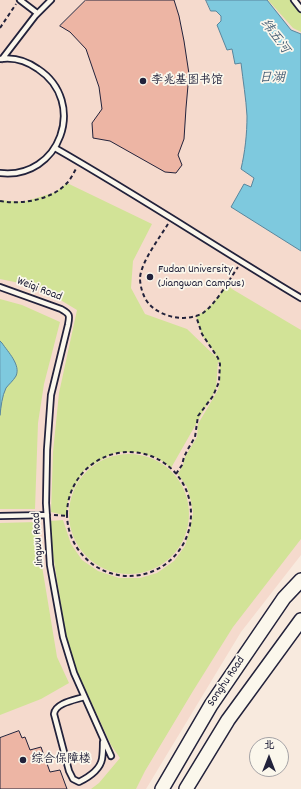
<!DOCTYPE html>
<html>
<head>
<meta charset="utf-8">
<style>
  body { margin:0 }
  #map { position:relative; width:301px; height:789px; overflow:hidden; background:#f8eade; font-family:Dekko,"LXGW WenKai TC",sans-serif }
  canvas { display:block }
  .north { position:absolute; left:249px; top:737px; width:40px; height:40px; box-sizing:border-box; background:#fbf7ec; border:1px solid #a4a2a5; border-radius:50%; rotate:0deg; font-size:11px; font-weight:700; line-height:16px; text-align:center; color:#22223b }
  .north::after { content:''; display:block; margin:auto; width:14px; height:18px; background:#22223b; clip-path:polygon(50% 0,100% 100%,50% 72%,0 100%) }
</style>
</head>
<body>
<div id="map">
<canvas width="301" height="789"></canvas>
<div class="north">北</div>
</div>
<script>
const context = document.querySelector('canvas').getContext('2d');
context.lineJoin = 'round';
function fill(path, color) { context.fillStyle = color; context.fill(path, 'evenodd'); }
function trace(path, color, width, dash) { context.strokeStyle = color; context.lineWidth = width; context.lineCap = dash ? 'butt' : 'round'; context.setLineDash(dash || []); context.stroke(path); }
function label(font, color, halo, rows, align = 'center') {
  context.font = font + ' Dekko,"LXGW WenKai TC",sans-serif'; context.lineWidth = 3.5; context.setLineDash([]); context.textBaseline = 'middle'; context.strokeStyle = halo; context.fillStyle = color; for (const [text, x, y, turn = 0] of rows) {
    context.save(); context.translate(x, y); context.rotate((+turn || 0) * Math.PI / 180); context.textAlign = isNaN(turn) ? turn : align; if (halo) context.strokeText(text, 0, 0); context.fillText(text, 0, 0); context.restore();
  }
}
const built = new Path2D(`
  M0,0h301v555l-60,77 -95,157h-146z`);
const green = new Path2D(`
  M268,0h24l9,12v20l-8,-4z
  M67,183l85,41 -19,37 -2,27 14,26 42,15 29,28c-2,-8 -10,-15 -14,-22 -2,-6 -4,-13 -6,-19 14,-7 22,-19 31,-31l5,4 69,41v209l-68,88 -40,64 -48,80 -9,18h-45l8,-6 21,-25 -9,-13 -34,-74 -11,-36 -13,-80 -3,-34 13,-1 8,24 11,16 16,11 21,7h21l17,-5 17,-12 11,-15 5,-16 3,-17 -2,-12 -4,-14 -9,-13 5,-9 2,-8 12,-20 1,-13 20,-34 2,-9v-17l-2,-3 -2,28 -45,79 -13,-10 -21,-6h-17l-9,2 -27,16 -14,25 -3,10v11l-16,-4 2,-60 6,-59 18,-83 -38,-23 -39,-8v-79l23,2 33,-10z
  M0,299l22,6 38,17 -16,62 -6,39 -3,86h-35z
  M69 514a60 60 0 1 1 120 0a60 60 0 1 1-120 0Z
  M37,522l4,38 16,97 12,26 -28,16 -41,16v-192z`);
const water = new Path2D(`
  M206,0h61l24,30 10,4v217l-70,-44 13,-23 7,3 3,-9 -13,-9c4,-17 6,-35 6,-53 -1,-18 -4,-35 -6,-53l-6,1 -3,-15 -5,1 -10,-25 4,-4v-5l-5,-5h-5z
  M0,341l2,2c6,9 19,22 14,33 -3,5 -7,8 -10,12 -4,8 -5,19 -6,27z`);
const building = new Path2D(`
  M86,0h88l5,16 5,25 5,33 -3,34 -2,31 -6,16 4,10 -6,8 -11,-1 -55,-31 -17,-3 -1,-15 10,-14 -3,-22 -13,-38 -16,-17 -10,-6z
  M19,731l3,7 3,-1 5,13 11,-3 9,25 10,-2 7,19h-67v-51z`);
const path = new Path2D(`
  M0,28l16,-24
  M0,201c21,4 52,-1 67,-18 4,-4 7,-11 10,-16
  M168,224c-8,13 -27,38 -28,54 0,9 4,22 11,28 13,12 36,16 52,7 13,-9 26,-33 35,-46
  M67 514a62 62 0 1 1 124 0a62 62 0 1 1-124 0Z
  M176,474l6,-9 2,-8 4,-8 7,-12 3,-21 15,-20 6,-14 1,-18 -2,-6 -16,-24 -6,-18
  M54,515l13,1`);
const service = new Path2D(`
  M20,0l17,13
  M294,0l7,9
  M0,59c13,-2 27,2 38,10 50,33 22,111 -38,104
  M2,59l33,-43 16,-16
  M55,148c84,48 164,101 246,150
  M0,287l61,22c9,5 9,6 7,16l-17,70 -4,55 -1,53 4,62 13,72 11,36 37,83
  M0,516l47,-1
  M84,697c-9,3 -29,6 -30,17l15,57 4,8 6,3c10,-5 21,-12 23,-23 1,-6 1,-12 1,-17`);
const secondary = new Path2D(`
  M162,789l49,-84 73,-107 17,-18
  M186,789l42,-69 73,-100`);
const markers = [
  [143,81,4,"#22223b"],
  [150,277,4,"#22223b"],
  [23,760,4,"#22223b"]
];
const poiNames = [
  ["李兆基图书馆",151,81],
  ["Fudan University",158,270],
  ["(Jiangwan Campus)",158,284],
  ["综合保障楼",31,760]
];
const streetNames = [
  ["Weiqi Road",39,290,21],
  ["Jingwu Road",39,540,-94],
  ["Songhu Road",227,682,-56]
];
const waterNames = [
  ["纬五河",274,37,54],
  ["日湖",272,79]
];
fill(built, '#f5dacd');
fill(green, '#d2e397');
fill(water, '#7ec9de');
trace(water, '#59869d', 1);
fill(building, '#edb5a4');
trace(building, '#22223b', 1);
trace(service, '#22223b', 8);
trace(secondary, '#22223b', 16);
trace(path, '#22223b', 2, [4, 3]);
trace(service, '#fbf7ec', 4.5);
trace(secondary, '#fbf7ec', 13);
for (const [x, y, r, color] of markers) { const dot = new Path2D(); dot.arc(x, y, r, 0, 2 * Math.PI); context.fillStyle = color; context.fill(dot); trace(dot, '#fbf7ec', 1.5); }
label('12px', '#22223b', '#fbf7ec', poiNames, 'left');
label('12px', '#22223b', '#fbf7ec', streetNames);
label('italic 13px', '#425c74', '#fbf7ec', waterNames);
</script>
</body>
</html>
